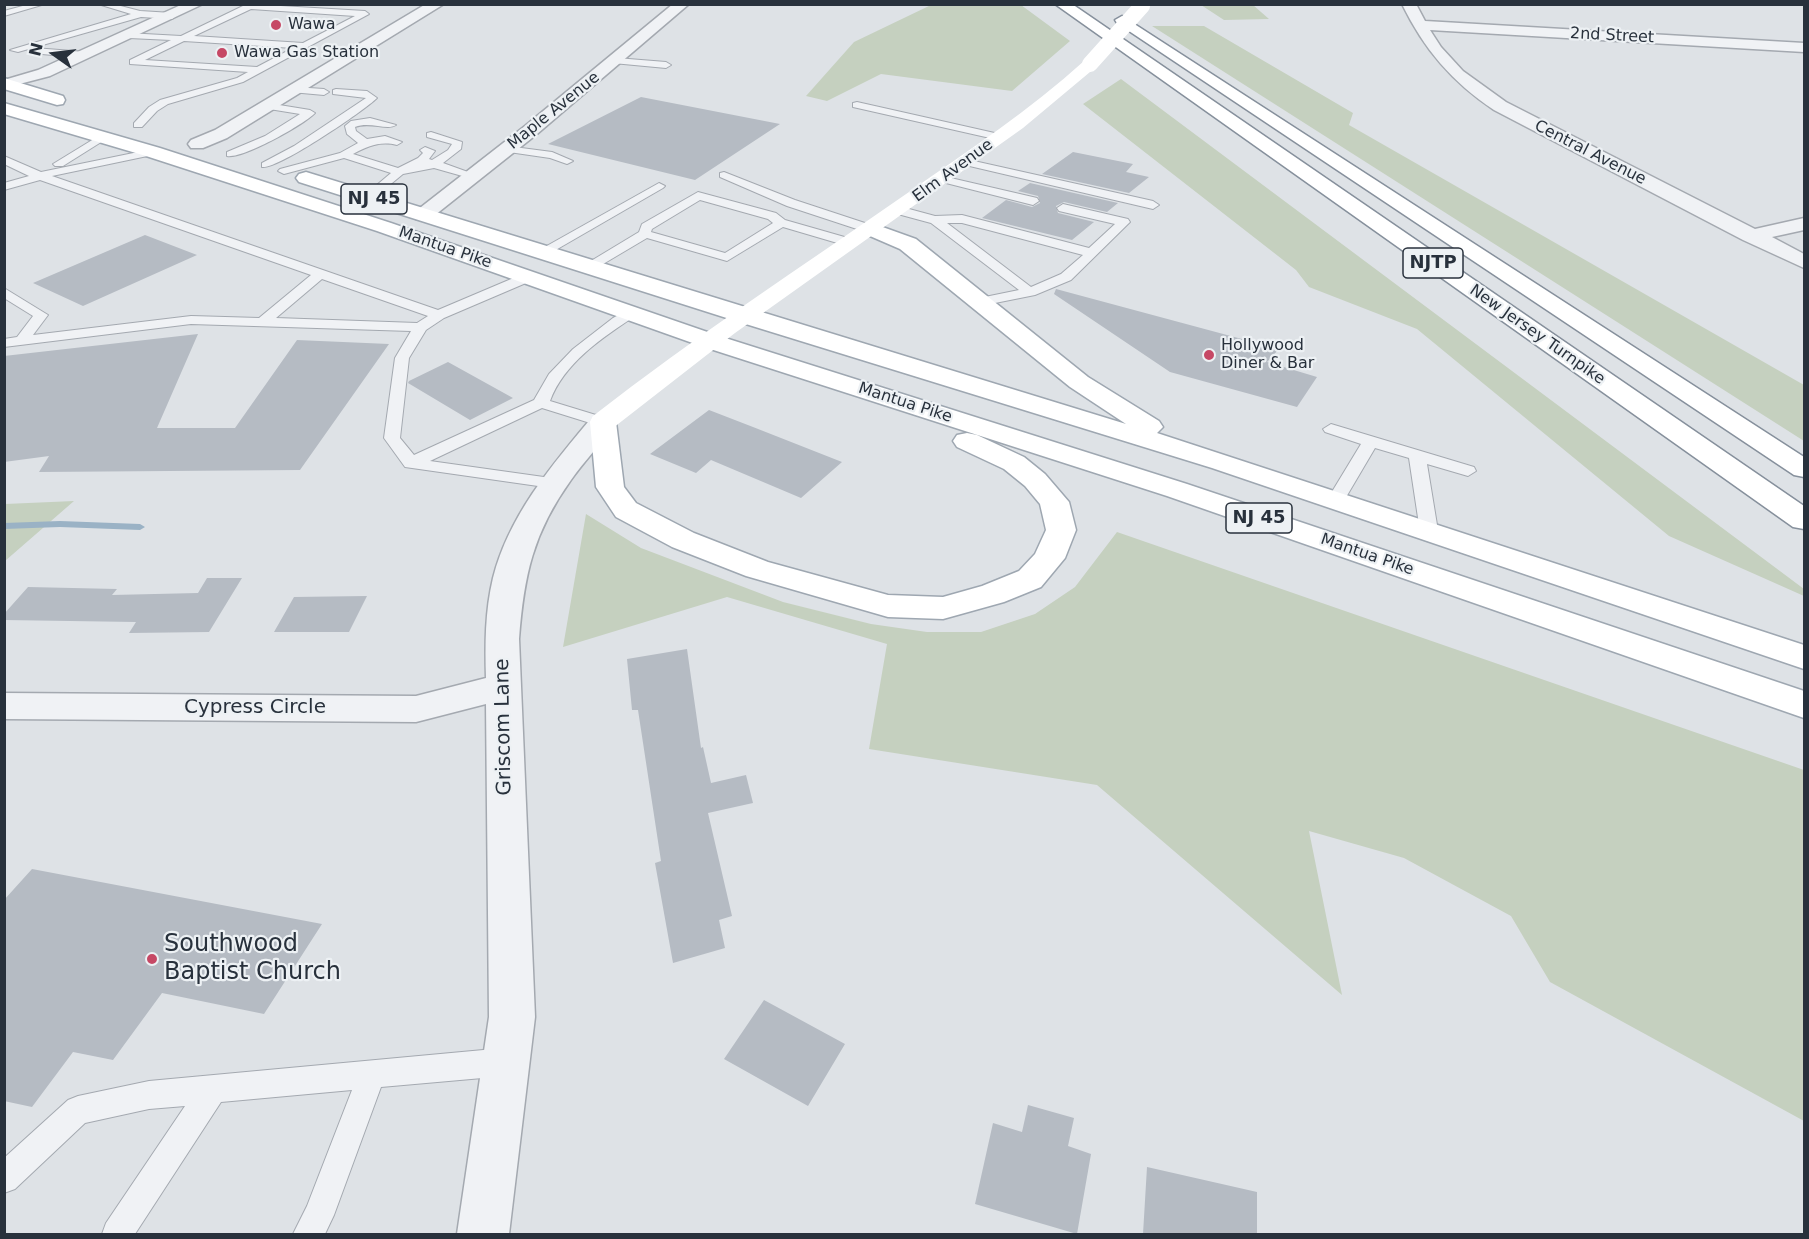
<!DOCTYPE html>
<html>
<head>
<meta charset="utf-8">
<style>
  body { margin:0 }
  #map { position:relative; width:1809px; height:1239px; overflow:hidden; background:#dee2e6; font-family:"DejaVu Sans",sans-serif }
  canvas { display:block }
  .frame { position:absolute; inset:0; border:6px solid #28313c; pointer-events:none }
  .north { position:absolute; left:24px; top:24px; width:60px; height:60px; -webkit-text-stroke:4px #edf1f4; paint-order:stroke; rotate:284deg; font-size:16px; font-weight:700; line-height:24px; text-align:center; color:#28313c }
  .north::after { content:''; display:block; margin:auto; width:21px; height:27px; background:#28313c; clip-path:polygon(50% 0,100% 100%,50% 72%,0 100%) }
</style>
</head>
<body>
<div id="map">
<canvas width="1809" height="1239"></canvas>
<div class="frame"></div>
<div class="north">N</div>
</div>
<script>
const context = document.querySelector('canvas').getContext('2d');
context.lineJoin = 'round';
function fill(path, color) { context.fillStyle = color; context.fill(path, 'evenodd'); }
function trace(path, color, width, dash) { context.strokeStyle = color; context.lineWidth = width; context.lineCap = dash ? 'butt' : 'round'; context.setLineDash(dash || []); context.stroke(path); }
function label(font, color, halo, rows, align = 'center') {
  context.font = font + ' "DejaVu Sans",sans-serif'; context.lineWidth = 4.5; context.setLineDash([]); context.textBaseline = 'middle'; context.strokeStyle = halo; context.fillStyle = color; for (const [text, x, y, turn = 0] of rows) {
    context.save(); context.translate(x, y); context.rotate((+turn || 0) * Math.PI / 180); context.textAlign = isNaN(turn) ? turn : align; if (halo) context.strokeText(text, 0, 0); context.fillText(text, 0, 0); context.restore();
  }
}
const green = new Path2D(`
  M931,5h90l49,36 -58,50 -131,-17 -54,27 -21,-5 48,-54z
  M1201,5h52l16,14 -45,1z
  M1152,26h52l149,87 -4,12 455,260v56z
  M1121,79l683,510v7l-135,-60 -252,-207 -108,-42 -13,-17 -213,-166z
  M74,501l-69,60v-57z
  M586,514l55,34 142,54 88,22 56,8h54l54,-18 40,-27 42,-55 687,238v351l-254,-139 -39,-66 -107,-58 -95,-27 33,164 -245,-210 -228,-36 18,-105 -160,-47 -164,50z`);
const stream = new Path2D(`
  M60,521l80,3 5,3 -5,3 -80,-3 -56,2v-6z`);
const building = new Path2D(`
  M641,97l139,27 -85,56 -147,-36z
  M1073,152l60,12 -7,8 23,5 -20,16 -87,-19z
  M1030,183l88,20 -11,9 -43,-10 -8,4 2,7 36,9 -22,18 -90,-22 24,-18 26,7 8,-4 -2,-7 -20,-5z
  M145,235l52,20 -114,51 -50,-23z
  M1056,289l223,60 -12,13 50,15 -20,30 -127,-35 -116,-78z
  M198,334l-41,94h78l62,-88 92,4 -89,126 -261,2 10,-16 -45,6v-106z
  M448,362l65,36 -43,22 -62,-37 1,-2z
  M709,410l44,17 89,35 -41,36 -90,-38 -15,13 -46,-19z
  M207,578h35l-33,54 -80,1 7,-11 -132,-2v-6l24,-27 89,2 -5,6 86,-2z
  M367,596l-18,36h-75l20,-35z
  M687,649l14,99 2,-1 8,36 35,-8 7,28 -45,10 24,103 -13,4 6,28 -52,15 -18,-100 6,-2 -23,-151h-6l-5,-51z
  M32,869l290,55 -58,90 -102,-21 -49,67 -40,-8 -41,55 -28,-6v-201z
  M764,1000l81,44 -37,62 -84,-47z
  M1028,1105l46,13 -6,28 23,8 -14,80 -102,-30 18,-81 29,9z
  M1147,1167l110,25v42h-114z`);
const lane = new Path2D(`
  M30,4h15l-41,12v-5z
  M98,4h15l27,7 32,2 4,3 -4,3 -31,-2 -123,35 -8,-2 121,-36z
  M247,4l118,7 4,3 -126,68 -75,22 -11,7 -15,16h-8v-4l15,-16 11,-7 77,-22 11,-6 -118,-8v-4l41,-20 -42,-2 -3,-1v-4l55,3zM251,9l104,7 -52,27 -109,-7zM184,41l109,7 -36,19 -112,-7z
  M34,48l51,4 5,3 -5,3 -54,-5 -2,-2z
  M616,58l50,4 5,3 -5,3 -53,-5v-4z
  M294,87l30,2 5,3 -5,3 -33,-3v-4z
  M336,89l31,2 10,7c-13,13 -100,72 -115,69v-4l32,-17 72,-48 -33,-4v-4z
  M857,102l142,32 5,3 -5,3 -146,-33v-4z
  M267,103l43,7 5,3c-12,12 -72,46 -88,43v-4l38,-16 35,-22 -37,-6v-4z
  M370,118l26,7c-9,6 -26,-4 -41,2l1,4 11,8 18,-3 17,6 -5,3c-17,-4 -29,1 -44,9l45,14 20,-10 5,-5 -3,-3 5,-3 10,4 -6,8 3,1 16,-10 4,-6 -25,-7v-4l4,-1 31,10 -1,7 -18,14 36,13 -6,3 -39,-11 -31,6 -34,28 -4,-1v-6l26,-22 -47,-15 -60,16 -6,-3 2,-2 60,-16 18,-10 -11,-9 -2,-8 6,-5z
  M102,134l5,3 -1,2 -43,27h-8l-2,-2z
  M506,146l46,6 21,9 -6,3 -17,-6 -48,-7 -1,-2z
  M153,149l5,3 -1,2 -105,22 386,134 85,-36h10l2,3 -2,3 -89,38 -18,12 -17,28 -9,80 14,17 120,-55 15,-26 24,-25 40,-31 17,-9 7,4 -2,3c-33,22 -71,47 -85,85l59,18 2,3 -8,5 -61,-19 -112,53 128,18 3,4 -3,4 -6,1 -147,-21 -21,-29 11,-80 16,-27 -220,-7 -187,23v-8l13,-2 16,-21 -29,-18v-10l44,27 -15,20 158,-19 68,2 52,-43 -271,-95 -36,10v-7l25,-7 -25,-12v-8l37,16zM322,279l106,37 -11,7 -141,-5z
  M965,159l188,42 6,4 -6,4 -192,-45v-4z
  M724,172l71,28 79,26 2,3 -6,4 -4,-1 -79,-26 -67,-29v-4z
  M942,176l95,22 2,3 -6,4 -95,-24v-4z
  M659,183l6,3 -2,2 -116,67h-10l-1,-3z
  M698,192l78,21 9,7 70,20 2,3 -6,4 -68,-20 -56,34 -80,-23 -54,32h-10l-2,-3 58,-35 3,-8zM700,200l68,19 5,4 -48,30 -74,-21 1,-3z
  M1063,204l65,15 2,3 -59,58 -36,15 -55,11 -7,-4 2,-3 44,-9 -88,-67 -37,-10 -2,-3 6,-4 37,10 27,-1 127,33 26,-24 -56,-13 -2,-3zM947,223h15l121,32 -22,19 -30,13z
  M1331,424l143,43 2,4 -8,5 -41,-12 11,67 -3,4h-12l-3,-4 -11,-73 -34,-10 -33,56h-12l-3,-4 34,-56 -36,-12 -2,-3z
  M505,1048l10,4 4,10 -4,10 -10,4 -124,11 -47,128 -9,19h-32l14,-28 45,-116 -131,12 -86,132h-33l4,-11 79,-117 -36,3 -64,14 -70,66 -11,4v-35l64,-58 10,-4 71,-15z`);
const street = new Path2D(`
  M183,4h20l-153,72 -46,12v-8l34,-10z
  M426,4h18l-217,134 -24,10h-12l-3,-4 3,-4 24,-10z
  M673,4h16l-152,130 -107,85h-14l-3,-4 3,-4 109,-85z
  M1402,4h14l9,17 379,22v9l-374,-22 11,17 22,24 43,31 249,127 49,-11v12l-32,7 32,17v14l-61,-28 -249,-130c-42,-28 -70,-61 -92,-106z
  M603,414l10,2 3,6c-13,20 -31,38 -45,58 -38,53 -47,95 -52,159l16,378 -26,217h-52l32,-217 -3,-313 -70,18 -412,-3v-26l412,3 70,-18c-1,-33 -1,-67 7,-100 16,-63 59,-113 100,-162z`);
const secondary = new Path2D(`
  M1090,59l6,2 2,3 -2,3 -73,61 -288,205 -122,95 -10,2 -10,-2 -3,-6 3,-6c102,-80 210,-150 316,-224 60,-42 121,-82 175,-131z`);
const primary = new Path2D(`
  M4,78l59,18 2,4 -2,4 -6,1 -53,-16z
  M4,103l156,45 231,75 328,113 468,148 617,207v27l-637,-222 -466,-150 -324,-115 -231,-75 -142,-42z
  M306,172l820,252 -56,-37 -170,-138 -37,-16 -3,-4 3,-4 7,-2 7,2 39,14 172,138 71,44 4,6 -6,6 647,212v24l-592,-201 -476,-147 -437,-139 -3,-4 3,-4z
  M603,414l10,2 3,6 8,65 12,16 58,30 74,29 120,33 55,2 39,-11 37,-15 16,-17 11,-24 -6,-26 -15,-18 -21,-17 -47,-22 -4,-6 4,-6 10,-2 10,2 47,22 21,17 24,28 7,28 -11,28 -24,29 -37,15 -61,17 -55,-2 -142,-41 -74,-29 -56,-30 -20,-30 -6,-65 3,-6z`);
const highway = new Path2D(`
  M1055,4h17l732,502v23l-11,-2z
  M1122,16l682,441v20l-10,-2 -677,-452 -2,-3z`);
const secondaryBridge = new Path2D(`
  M1090,64l52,-58`);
const markers = [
  [276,25,6,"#c64865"],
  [222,53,6,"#c64865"],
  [1209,355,6,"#c64865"],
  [152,959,6,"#c64865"]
];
const farPoinames = [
  ["Wawa",288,25],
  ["Wawa Gas Station",234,53],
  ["Hollywood",1221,346],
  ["Diner & Bar",1221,364]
];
const farStreetnames = [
  ["2nd Street",1612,36,3],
  ["Maple Avenue",554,111,-39],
  ["Central Avenue",1590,153,27],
  ["Elm Avenue",953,171,-36],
  ["Mantua Pike",445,248,19],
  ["New Jersey Turnpike",1537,335,35],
  ["Mantua Pike",905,403,18],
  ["Mantua Pike",1367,555,19]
];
const shields = [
  [374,199,66],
  [1433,263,60],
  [1259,518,66]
];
const shieldNames = [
  ["NJ 45",374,199],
  ["NJTP",1433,263],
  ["NJ 45",1259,518]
];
const streetNames = [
  ["Cypress Circle",255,708],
  ["Griscom Lane",504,727,-91]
];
const nearPoinames = [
  ["Southwood",164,945],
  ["Baptist Church",164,973]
];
fill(green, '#c5d0bf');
fill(stream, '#9ab2c5');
fill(building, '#b5bbc3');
trace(lane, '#a4a9b0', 2);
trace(street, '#a4a9b0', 3);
trace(primary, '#9ea7b1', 3);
trace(highway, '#86909c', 3);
fill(lane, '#f0f2f5');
fill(street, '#f0f2f5');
fill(secondary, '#fff');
fill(primary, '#fff');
fill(highway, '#fff');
trace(secondaryBridge, '#fff', 16);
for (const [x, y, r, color] of markers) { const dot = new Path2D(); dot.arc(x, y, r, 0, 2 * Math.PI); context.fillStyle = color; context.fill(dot); trace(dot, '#edf1f4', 2); }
label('16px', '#28313c', '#edf1f4', farPoinames, 'left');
label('16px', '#28313c', '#edf1f4', farStreetnames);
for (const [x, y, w] of shields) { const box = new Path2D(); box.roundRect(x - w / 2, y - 15, w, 30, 4.5); context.fillStyle = '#edf1f4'; context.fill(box); trace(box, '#28313c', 1.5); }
label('bold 18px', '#28313c', null, shieldNames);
label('20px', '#28313c', '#edf1f4', streetNames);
label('24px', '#28313c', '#edf1f4', nearPoinames, 'left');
</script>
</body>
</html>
